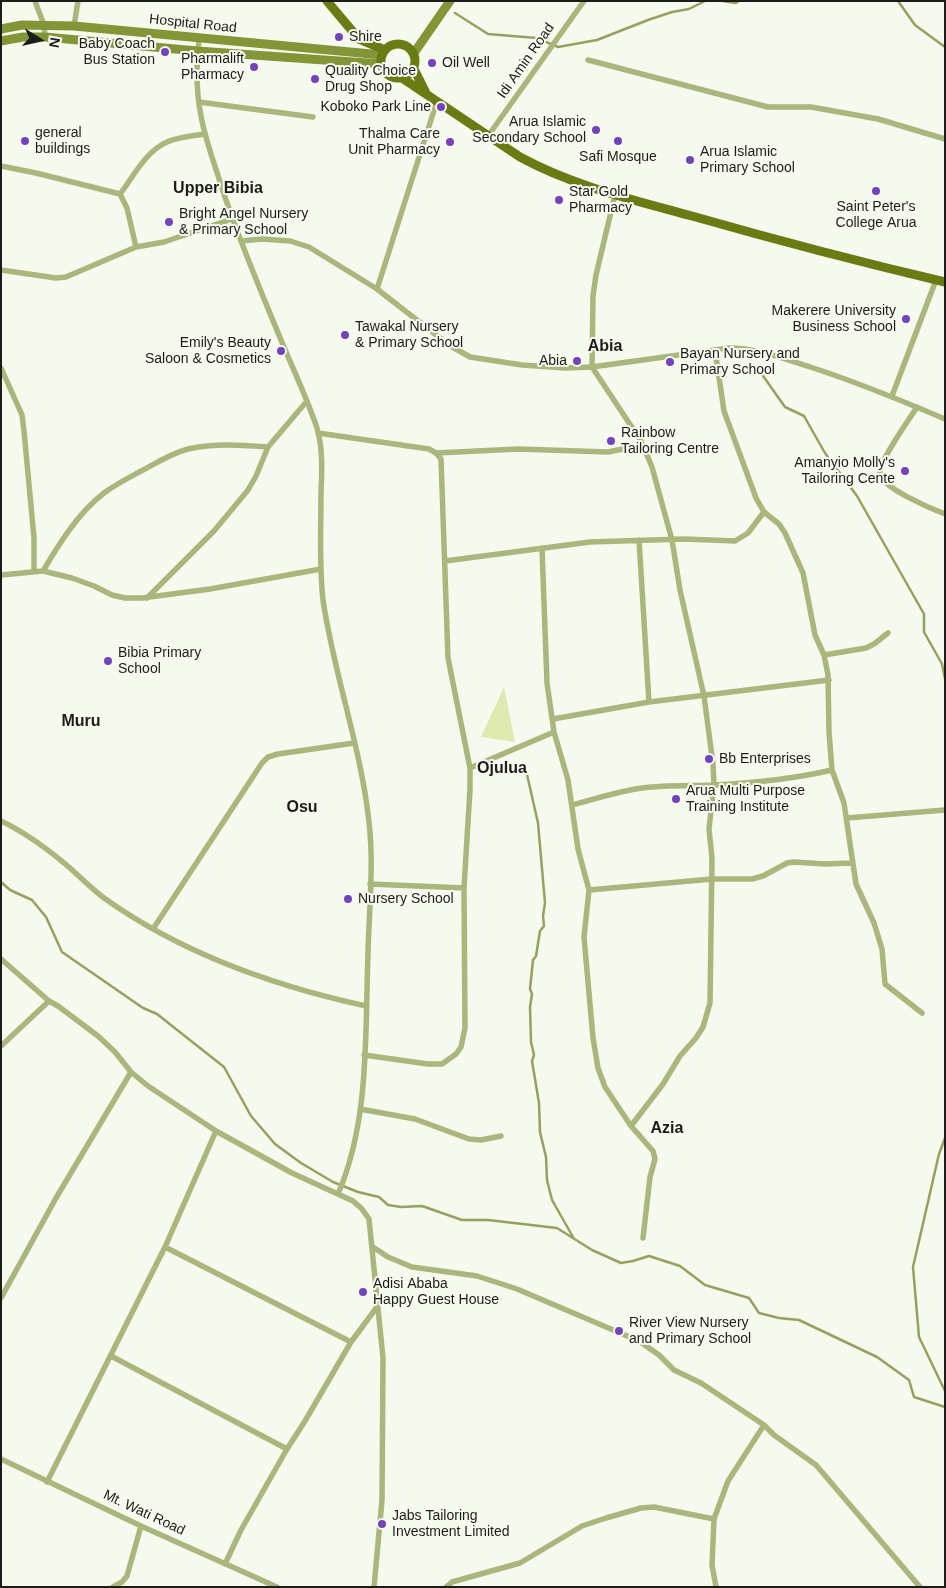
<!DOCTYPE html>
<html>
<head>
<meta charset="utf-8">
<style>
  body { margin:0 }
  #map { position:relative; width:946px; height:1588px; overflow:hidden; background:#f6f9ee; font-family:Arial,sans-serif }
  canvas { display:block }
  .frame { position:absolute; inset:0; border:2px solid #1c1d19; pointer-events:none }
  .north { position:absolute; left:15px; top:15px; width:50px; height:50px; -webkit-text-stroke:4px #f6f9ee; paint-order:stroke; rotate:100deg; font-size:14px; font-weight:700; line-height:20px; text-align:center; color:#1c1d19 }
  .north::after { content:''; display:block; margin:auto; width:18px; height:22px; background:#1c1d19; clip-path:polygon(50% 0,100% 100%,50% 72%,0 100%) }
</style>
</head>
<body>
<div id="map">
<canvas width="946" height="1588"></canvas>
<div class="frame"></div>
<div class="north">N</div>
</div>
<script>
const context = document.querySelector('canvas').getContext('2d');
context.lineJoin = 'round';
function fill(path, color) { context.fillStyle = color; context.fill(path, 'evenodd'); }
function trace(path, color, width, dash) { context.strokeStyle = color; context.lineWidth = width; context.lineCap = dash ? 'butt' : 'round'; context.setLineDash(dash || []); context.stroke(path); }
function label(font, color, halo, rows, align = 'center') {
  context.font = font + ' Arial,sans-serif'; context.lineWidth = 4; context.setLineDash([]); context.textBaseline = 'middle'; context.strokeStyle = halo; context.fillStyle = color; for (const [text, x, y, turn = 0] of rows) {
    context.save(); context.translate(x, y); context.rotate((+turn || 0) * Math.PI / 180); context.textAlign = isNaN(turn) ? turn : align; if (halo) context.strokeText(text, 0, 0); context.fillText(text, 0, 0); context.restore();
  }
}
const green = new Path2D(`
  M504,687l11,55 -34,-5z`);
const stream = new Path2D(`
  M722,1l14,2 3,-2
  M898,1l17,24 30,22
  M455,13l33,21 49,4 21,9 39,-7 51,-20 24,-8 17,-3 16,-8
  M761,373l24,34 19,9 21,37 32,43 67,118v18l18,32 3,15
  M526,770l12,53 7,80 -2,13 1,10 -4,5 -4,25 -3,4 -3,29 2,5 -2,13 1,35 3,13 -2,6 7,42 1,29 6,25 1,23 5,20 21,37
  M1,882l9,8 22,10 14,17 16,35 81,56 14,6 67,53 27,49 24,28 26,19 32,19 25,10 21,5 9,8 13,2 21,-1 40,14h26l69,8 35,22 29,13 12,-2 16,-5 31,10 25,19 44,13 10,15 20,5 20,2 78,37 32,23 5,17 31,10
  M945,1138l-6,16 -26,113 6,70 26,54`);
const minor = new Path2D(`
  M35,1l9,24 1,12
  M74,26l4,-25
  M199,39c-3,26 -3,52 2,77 4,23 13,46 20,69 17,53 39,104 60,155 12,29 26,58 36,88 6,21 5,44 4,65 0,36 -2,72 2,107 11,75 38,147 46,222 5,43 0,88 -1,131 -3,79 2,167 -30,241
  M588,60l180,47h43l67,12 67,20
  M199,102l114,15
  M488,136l96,-135
  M1,166l35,7 84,21 7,14 9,39
  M120,194c13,-17 26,-43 47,-52 11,-5 26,-6 38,-8
  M615,195l-19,80 -3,21 -1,71 49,74 11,26 20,73 8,50 24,106 9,68 1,21 -5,44 3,29 -2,145 -7,24 -7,11 -16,18 -17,28 -32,42 22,25 2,8 -5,18 -7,61
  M241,241l21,-2 28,2 19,6 68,42 72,56 21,12 52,8 43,3 27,-1 137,-19c27,0 50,9 75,17 48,15 94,34 141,54
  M1,270l55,8 10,-1 70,-30 28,-5 68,-23
  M377,289l60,-188
  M715,350l9,61 32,87 8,14 15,12 6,9 18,40 12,62 9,20 4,20 1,57 3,38 12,33 12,81 18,39 8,26 3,35 37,29
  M1,368l21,47 2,16 10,107v34
  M892,396l44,-116
  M917,407c-8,13 -39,55 -37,67 2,14 52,35 65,40
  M318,433l111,16 7,4 5,6 7,199 22,110v21l-6,99 1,140 -4,19 -5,7 -14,10h-14l-64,-9
  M436,453l82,-4 90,3 35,-7
  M639,540l10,162
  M542,548l5,135 7,49 14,48 10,69 11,41 -5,47 9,101 5,30 7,19 26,39
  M445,561l145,-19 94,-3 51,2 13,-8 16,-21
  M43,571c16,-27 35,-58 61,-78 12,-9 26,-16 39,-23 15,-8 29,-17 45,-21 26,-6 53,-4 80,-2
  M1,575l42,-4 29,7 22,8 18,9 13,3h17l68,-9 111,-20
  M147,598l67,-67 34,-41 8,-14 12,-29 39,-46
  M824,655l42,-7 8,-4 14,-11
  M553,719l96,-17 180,-22
  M470,768l84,-36
  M572,805c23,-6 47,-14 70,-17 25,-3 48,-2 73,-3 39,-2 78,-6 117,-15
  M847,818l98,-8
  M1,821c25,12 48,29 69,47 11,10 22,21 34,30 77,55 170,88 262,108
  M370,884l94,4
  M589,890l123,-11h40l11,-3 24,-13 7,-1 31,2 27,-1
  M153,929l109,-166 6,-6 10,-3 76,-11
  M1,959l48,42 9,5 40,30 17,16 16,20 17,14 68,45 76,42 61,28 9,8 7,10 14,139 -1,142 -8,87
  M1,1046l48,-45
  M360,1109l55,10 54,20 12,1 20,-4
  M165,1247l186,95
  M373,1247l15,10 24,10 65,9 40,13 122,52 20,14 15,15 27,13 63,42 10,10 42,30 104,122
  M1,1298l55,-100 75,-126
  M111,1356l176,93
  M1,1459l140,67 136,61
  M47,1482l118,-235 51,-116
  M714,1519l-2,46 4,22
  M225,1564l16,-34 46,-81 18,-28 46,-79 26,-35
  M113,1587l9,-5 5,-6 14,-50
  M446,1587l6,-5 68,-19 62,-37 24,-8 35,-10 13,-1 60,12 14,-38 36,-56`);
const secondary = new Path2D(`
  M1,29l21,-4 52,1 308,29
  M1,41l22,-4h22l152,14 184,13
  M414,53l36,-52`);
const primary = new Path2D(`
  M327,1l32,38 26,11
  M381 61a17 17 0 1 1 34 0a17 17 0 1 1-34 0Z
  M414,69l12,24
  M402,78l118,79c53,29 114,43 172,59 84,24 168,46 253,66`);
const markers = [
  [339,37,5,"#7442ba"],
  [165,52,5,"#7442ba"],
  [432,63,5,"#7442ba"],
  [254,67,5,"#7442ba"],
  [315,79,5,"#7442ba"],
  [441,107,5,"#7442ba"],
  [596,130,5,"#7442ba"],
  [25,141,5,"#7442ba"],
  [618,141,5,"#7442ba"],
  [450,142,5,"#7442ba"],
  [690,160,5,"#7442ba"],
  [876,191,5,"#7442ba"],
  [559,200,5,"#7442ba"],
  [169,222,5,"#7442ba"],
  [906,319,5,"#7442ba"],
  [345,335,5,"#7442ba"],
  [281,351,5,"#7442ba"],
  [577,361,5,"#7442ba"],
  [670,362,5,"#7442ba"],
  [611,441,5,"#7442ba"],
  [905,471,5,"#7442ba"],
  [108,661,5,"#7442ba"],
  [709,759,5,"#7442ba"],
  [676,799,5,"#7442ba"],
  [348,899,5,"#7442ba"],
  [363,1292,5,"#7442ba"],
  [619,1331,5,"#7442ba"],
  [382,1524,5,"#7442ba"]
];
const streetNames = [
  ["Hospital Road",193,24,6],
  ["Idi Amin Road",526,61,-55],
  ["Mt. Wati Road",144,1513,25]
];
const poiNames = [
  ["Shire",349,37],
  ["Baby Coach",155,44,"right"],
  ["Bus Station",155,60,"right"],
  ["Pharmalift",244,59,"right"],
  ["Pharmacy",244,75,"right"],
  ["Oil Well",442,63],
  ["Quality Choice",325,71],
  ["Drug Shop",325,87],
  ["Koboko Park Line",431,107,"right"],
  ["Arua Islamic",586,122,"right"],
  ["Secondary School",586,138,"right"],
  ["general",35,133],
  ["buildings",35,149],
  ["Thalma Care",440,134,"right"],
  ["Unit Pharmacy",440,150,"right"],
  ["Arua Islamic",700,152],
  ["Primary School",700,168],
  ["Safi Mosque",618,157,"center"],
  ["Star Gold",569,192],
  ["Pharmacy",569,208],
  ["Saint Peter's",876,207,"center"],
  ["College Arua",876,223,"center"],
  ["Bright Angel Nursery",179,214],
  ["& Primary School",179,230],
  ["Makerere University",896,311,"right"],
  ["Business School",896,327,"right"],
  ["Tawakal Nursery",355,327],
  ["& Primary School",355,343],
  ["Emily's Beauty",271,343,"right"],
  ["Saloon & Cosmetics",271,359,"right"],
  ["Bayan Nursery and",680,354],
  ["Primary School",680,370],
  ["Abia",567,361,"right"],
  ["Rainbow",621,433],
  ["Tailoring Centre",621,449],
  ["Amanyio Molly's",895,463,"right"],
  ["Tailoring Cente",895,479,"right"],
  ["Bibia Primary",118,653],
  ["School",118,669],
  ["Bb Enterprises",719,759],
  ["Arua Multi Purpose",686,791],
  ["Training Institute",686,807],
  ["Nursery School",358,899],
  ["Adisi Ababa",373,1284],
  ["Happy Guest House",373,1300],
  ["River View Nursery",629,1323],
  ["and Primary School",629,1339],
  ["Jabs Tailoring",392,1516],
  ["Investment Limited",392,1532]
];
const quarterNames = [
  ["Upper Bibia",218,189],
  ["Abia",605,347],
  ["Muru",81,722],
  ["Ojulua",502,769],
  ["Osu",302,808],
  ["Azia",667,1129]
];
fill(green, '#dceab0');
trace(stream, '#94a260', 2.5);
trace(minor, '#a9b67c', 5.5);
trace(secondary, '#839536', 9);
trace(primary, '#6b7b14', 9);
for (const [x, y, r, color] of markers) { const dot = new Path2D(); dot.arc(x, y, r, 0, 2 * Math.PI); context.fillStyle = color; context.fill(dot); trace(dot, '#f6f9ee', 2); }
label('14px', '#1c1d19', '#f6f9ee', streetNames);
label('14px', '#1c1d19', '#f6f9ee', poiNames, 'left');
label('bold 16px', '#1c1d19', '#f6f9ee', quarterNames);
</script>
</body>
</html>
